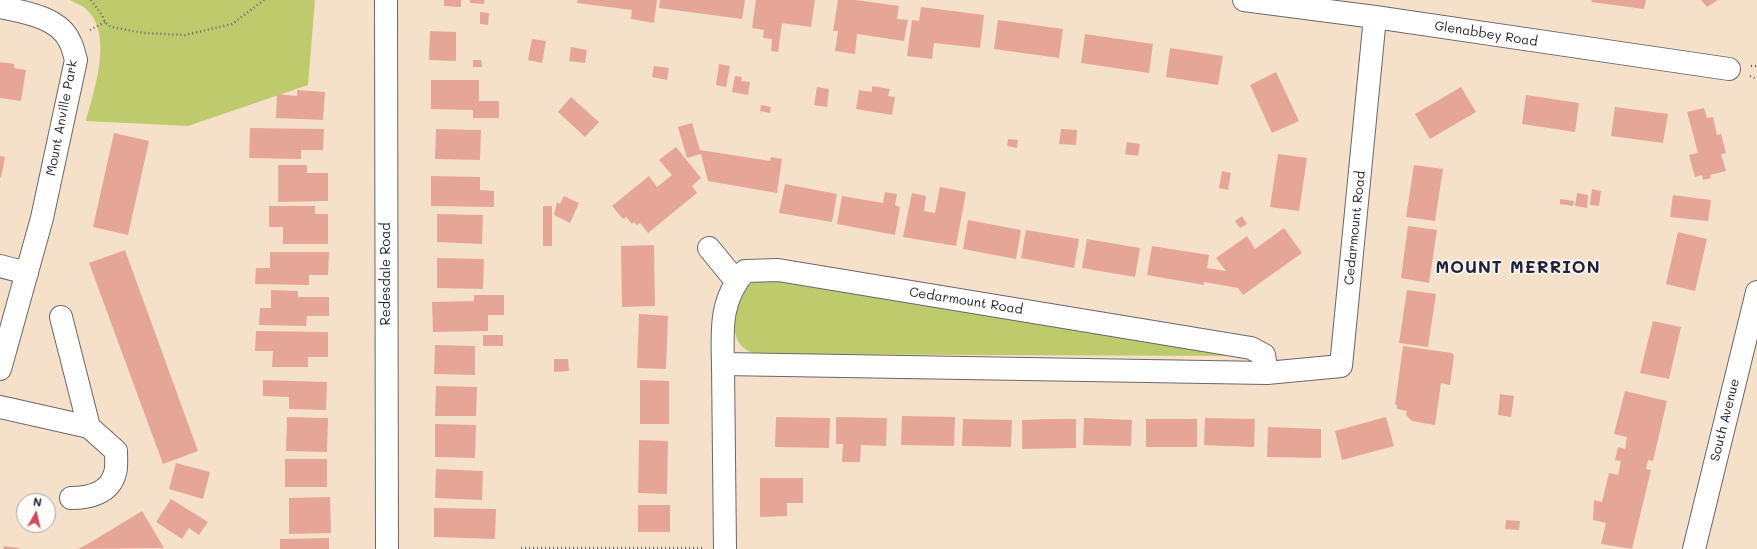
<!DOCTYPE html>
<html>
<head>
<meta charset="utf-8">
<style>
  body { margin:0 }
  #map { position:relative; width:1757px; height:549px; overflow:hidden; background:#f5e1c9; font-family:Mali,sans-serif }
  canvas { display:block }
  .north { position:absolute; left:16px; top:493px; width:40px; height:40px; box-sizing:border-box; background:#fdfcf7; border:1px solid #a5a5ac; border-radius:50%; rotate:8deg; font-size:11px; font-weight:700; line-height:16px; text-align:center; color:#22223b }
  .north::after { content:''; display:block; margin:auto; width:14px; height:18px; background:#d1495b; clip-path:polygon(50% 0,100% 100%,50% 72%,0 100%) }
</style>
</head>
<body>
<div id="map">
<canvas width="1757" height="549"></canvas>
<div class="north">N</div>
</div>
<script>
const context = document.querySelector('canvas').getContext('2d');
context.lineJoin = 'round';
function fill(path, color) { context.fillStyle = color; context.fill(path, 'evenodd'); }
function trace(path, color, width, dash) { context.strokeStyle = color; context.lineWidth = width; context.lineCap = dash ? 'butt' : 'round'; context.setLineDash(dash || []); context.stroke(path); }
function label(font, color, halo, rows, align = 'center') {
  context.font = font + ' Mali,sans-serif'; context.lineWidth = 3; context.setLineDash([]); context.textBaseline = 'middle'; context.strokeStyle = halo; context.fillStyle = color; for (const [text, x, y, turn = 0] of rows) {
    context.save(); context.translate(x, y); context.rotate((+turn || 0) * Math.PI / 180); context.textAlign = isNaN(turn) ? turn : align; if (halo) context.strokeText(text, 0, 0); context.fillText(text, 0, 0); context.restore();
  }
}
const green = new Path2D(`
  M70,0h245l-7,85 -120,41 -102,-5c8,-30 28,-87 0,-112 -4,-4 -11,-6 -16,-9z
  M777,276l460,75 -7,5 -475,-2c-3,-2 -8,-3 -11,-6 -15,-11 -12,-48 1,-60 8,-8 21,-10 32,-12z`);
const building = new Path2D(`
  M444,0h17v7l-17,-1z
  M470,0h14v4l-14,-1z
  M578,0h79l-3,23 -23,-4 1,-9 -55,-7z
  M660,0h85l-3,19 -83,-11z
  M756,0h59l-4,27 -29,-4 -4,29 -7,-1 1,-12 -9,-1 1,-8 -12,-2z
  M838,0h18l43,6 -2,13 11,1 -4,21 -47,-7 -2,20 -20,-3 3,-20h-5z
  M1592,0h54l-2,9 -53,-7z
  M1701,0h17l-11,7z
  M921,7l63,8 -4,33 -46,-5 -2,16 -25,-3 5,-36 7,1z
  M480,12l9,1 -1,12 -8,-1z
  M998,20l65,9 -4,29 -65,-9z
  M430,31l26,1v29l-27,-1z
  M1085,34l68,10 -4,29 -68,-10z
  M532,39l14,2 -4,22 -14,-3z
  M571,47l16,3 -2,13 -16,-2z
  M1170,48l53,8 -5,29 -52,-8z
  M473,60h8l1,7h-9z
  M0,62l14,2v4l12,2 -5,31 -21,-3z
  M719,64l11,2 -4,21 -10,-2z
  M654,66l15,2 -2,12 -15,-3z
  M1276,72l23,49 -27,12 -22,-48z
  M735,76l7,1 -1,4 9,1 -2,13 -16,-3z
  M431,80h48v21h20v17h-26v-8l-42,-1z
  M872,86l18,3 -2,7 7,1 -3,18 -36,-6 3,-19 13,2z
  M817,87l12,2 -2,18 -13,-2z
  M1461,87l15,25 -46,27 -15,-25z
  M297,90l28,2 -2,28 -47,-2 1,-24 20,2z
  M1526,95l53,8 -4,29 -53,-8z
  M571,97l28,25 -14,15 -27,-25z
  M761,105l10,2 -1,6 -10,-2z
  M1615,107l53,7 -5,29 -52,-7z
  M1704,108l3,10 6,-1 4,18 4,-1 5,19 -5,1 5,17 -16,4 1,3 -8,2 -1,-5 -7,2 -6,-22 9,-2 -11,-41z
  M692,123l8,27 70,11 1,-4 11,2 -5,34 -69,-12 -7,-27 -14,4 -9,-31z
  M250,128l74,1 -1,21h-22v9l-52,-1z
  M436,129l45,1 -1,30 -45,-1z
  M1061,129l16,1 -1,15 -17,-1z
  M114,133l35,8 -21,94 -35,-8z
  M1008,139l10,1 -1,8 -10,-2z
  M1127,142l13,2 -2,12 -13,-2z
  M676,147l25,31 -9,8 5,7 -49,40 -8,-10 -3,2 -3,-3 -2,2 -6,-7 -3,2 -11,-13 37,-30 8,11 15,-12 -13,-15z
  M1278,154l29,4 -8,53 -29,-4z
  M0,156l5,1 -4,21 -1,-1z
  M278,165h29v8h21v28l-50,1z
  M1414,165l29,4 -8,52 -29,-4z
  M1222,171l9,2 -3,17 -9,-2z
  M431,176l49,1v13l14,1v16l-63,-1z
  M785,184l52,10 -5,28 -53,-9z
  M940,187l26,5 -10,54 -53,-9 9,-44 14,3 -2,15 11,2z
  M1592,189l9,2 -2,15 -9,-1z
  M885,192l12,2 -2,11 5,2 -5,28 -58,-11 5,-28 41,7z
  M1577,193l11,2 -1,13 -12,-2z
  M1673,195l38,5 -3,21 -38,-4z
  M564,196l15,7 -9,20 -16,-8 3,-13 3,2z
  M1560,199l14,2 -1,5 -13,-2z
  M269,206h46v8h13v30h-45v-17h-14z
  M543,206h9v40h-9z
  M437,214l46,1 -1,29 -45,-2z
  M1242,216l5,8 -7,4 -5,-7z
  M968,220l53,10 -5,29 -53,-10z
  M1408,226l29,4 -8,53 -28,-5z
  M1284,228l18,25 -59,42 -5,-7 -34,-6v3l-57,-10 5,-29 57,9 -2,13 19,3 -10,-13 31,-22 8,13z
  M1026,230l53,9 -5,29 -53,-10z
  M1678,232l29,7 -12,52 -29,-7z
  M1087,239l53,9 -5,29 -53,-9z
  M654,245l1,61 -33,1 -1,-61z
  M125,250l73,201 -35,13 -74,-201z
  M270,252h59l-1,23h-19v10l-54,-1 1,-16h14z
  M437,258l47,1 -1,30 -46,-1z
  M271,290l27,1v6h31v19h-22l-1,10 -47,-1 1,-17h11z
  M1407,290l29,4 -8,53 -29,-4z
  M474,295h30v20h-16v16l-55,1 -1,-30 42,-1z
  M639,314l29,2 -2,53 -29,-1z
  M1653,321l28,6 -12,52 -29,-6z
  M256,331l72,1v25h-20v10h-36l1,-16h-18z
  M483,335h20v11h-20z
  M435,345l40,1v29l-41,-1z
  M1403,346l49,7 2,3 -4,29 -9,-2 -6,42 -23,-4 -6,-6 1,-4 -10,-2v-4h-2z
  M554,359h14l1,12 -15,1z
  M263,380l64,2 -1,28 -37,-1v-12l-26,-1z
  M640,380l29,1v43h-29z
  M436,386l41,1 -1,29h-41z
  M1625,391l42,10 -14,60 -5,-1 -2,9 5,1 -19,79 -31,-5 5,-21 -13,-3 1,-20 8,2 7,-29 9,2 3,-14 -6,-1 3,-13 7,2 2,-12 -13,-3z
  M1500,394l14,2 -3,21 -13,-2z
  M902,416l53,1 -1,29 -53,-1z
  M287,417l41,1 -1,34 -41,-1z
  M776,417l54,1 -1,30 -54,-1z
  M836,417l51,1 -1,28 -25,-1 -1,17h-18l1,-18h-7z
  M1386,417l8,29 -52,14 -7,-29z
  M1084,418l48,2 -1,26 -48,-1z
  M1205,418l50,1 -1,28 -50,-2z
  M963,419l49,1 -1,27 -49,-1z
  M1049,419h27v29l-54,1v-29z
  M1146,419h51v28h-51z
  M435,424l41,1 -1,33 -40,-1z
  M1268,427l53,2v29l-54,-1z
  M639,440l29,1 -1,53 -29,-1z
  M285,459h42v28h-42z
  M176,463l34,9 -7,27 -34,-10z
  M436,469l47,2 -1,29 -47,-2z
  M760,478h43v25h-16v13l-27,1z
  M330,497l1,36 -42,1v-36z
  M171,499l37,23 -9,13 -10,-7 -7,11 -26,-17z
  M638,505h32v27h-32z
  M434,508l62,1 -1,30 -61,-2z
  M142,511l22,37 -86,1 13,-7z
  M1506,520l14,1 -1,9 -14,-1z
  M329,538v11h-49v-10z
  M4,546l15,2v1h-16z`);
const path = new Path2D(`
  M91,0l11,15 3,7 6,5 33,6 41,2 47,-11 32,-24
  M90,30l15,-8
  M1751,66h6
  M1750,76l7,3
  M521,548h181`);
const street = new Path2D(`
  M386,0l1,549
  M1244,0l131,17 354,52
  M0,7c23,5 60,10 70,35 3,5 4,12 6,18l-34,158 -42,151
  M709,248l27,33
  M0,266l27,7
  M61,317l28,110 27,24c0,7 1,16 -1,22 -5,20 -26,25 -44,25
  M723,364c-1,-36 -3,-64 22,-93l33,-1 473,78 13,7 3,18
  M0,407l89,20
  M725,549l-2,-185 544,9 74,-7 34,-349
  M1694,549l63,-257`);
const streetNames = [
  ["Glenabbey Road",1486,34,9],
  ["Mount Anville Park",62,118,-79],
  ["Cedarmount Road",1355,228,-84],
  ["Redesdale Road",386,274,-90],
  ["Cedarmount Road",966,301,9],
  ["South Avenue",1725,420,-76]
];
const districtNames = [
  ["MOUNT MERRION",1518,268]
];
fill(green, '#bdcb6d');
fill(building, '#e6a697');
trace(street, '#6c656d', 24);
trace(path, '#6c656d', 2.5, [1, 3]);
trace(street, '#fff', 22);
label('13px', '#22223b', '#fdfcf7', streetNames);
context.letterSpacing = '1px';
label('bold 17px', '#22223b', '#fdfcf7', districtNames);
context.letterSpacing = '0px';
</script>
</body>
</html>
